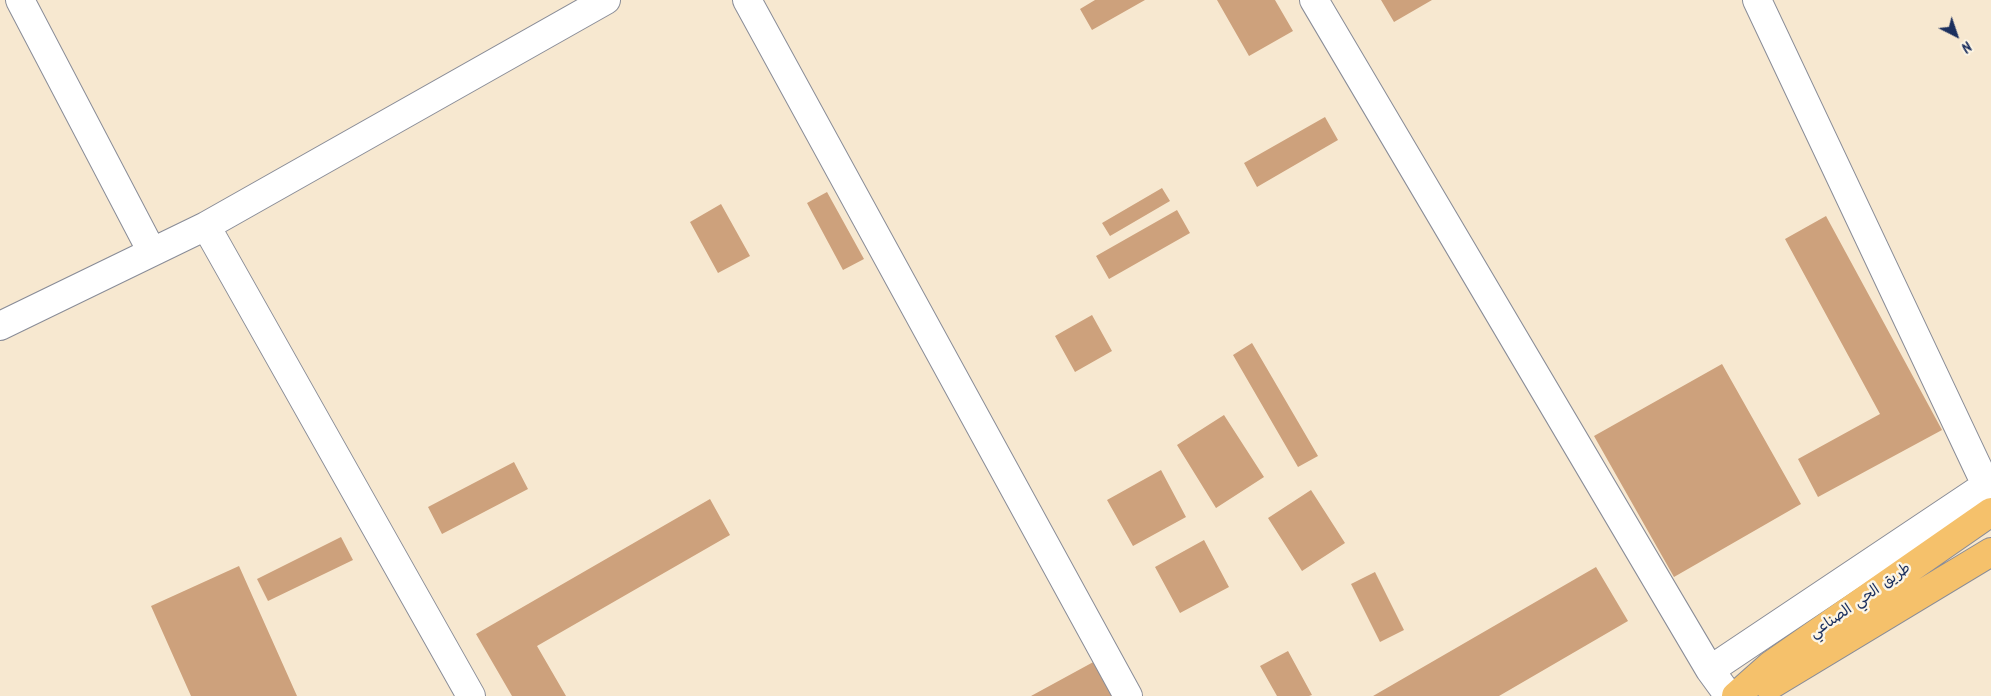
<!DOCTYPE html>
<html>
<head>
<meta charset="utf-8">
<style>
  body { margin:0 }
  #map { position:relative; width:1991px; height:696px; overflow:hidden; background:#f7e8d0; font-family:Kalam,sans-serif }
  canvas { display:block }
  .north { position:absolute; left:1931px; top:10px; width:50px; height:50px; -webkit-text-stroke:4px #fcf5e5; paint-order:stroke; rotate:139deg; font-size:14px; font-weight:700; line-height:20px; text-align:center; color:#1b2f5e }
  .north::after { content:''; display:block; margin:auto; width:18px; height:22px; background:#1b2f5e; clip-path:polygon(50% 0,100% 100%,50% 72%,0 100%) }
</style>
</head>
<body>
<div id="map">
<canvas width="1991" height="696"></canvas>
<div class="north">N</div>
</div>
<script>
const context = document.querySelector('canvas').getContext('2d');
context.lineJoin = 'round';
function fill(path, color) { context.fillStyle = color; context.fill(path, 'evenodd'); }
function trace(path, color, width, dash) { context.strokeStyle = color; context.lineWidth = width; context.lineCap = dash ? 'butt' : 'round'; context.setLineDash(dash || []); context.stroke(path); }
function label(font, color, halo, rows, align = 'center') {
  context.font = font + ' Kalam,"Playpen Sans Arabic",sans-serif'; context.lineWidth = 5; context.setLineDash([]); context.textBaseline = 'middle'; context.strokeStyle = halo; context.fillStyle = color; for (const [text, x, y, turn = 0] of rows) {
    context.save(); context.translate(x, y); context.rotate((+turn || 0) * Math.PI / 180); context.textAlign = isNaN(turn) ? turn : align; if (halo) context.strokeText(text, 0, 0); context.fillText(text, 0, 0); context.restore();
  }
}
const building = new Path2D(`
  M1095,0h50l-53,30 -12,-21z
  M1217,0h58l18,31 -44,25z
  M1381,0h51l-38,22z
  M1325,117l13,23 -81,47 -13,-24z
  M1162,188l8,13 -60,35 -8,-13z
  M827,192l37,67 -21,11 -36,-67z
  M721,204l29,52 -32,17 -28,-51z
  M1177,210l13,23 -81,46 -13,-23z
  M1826,216l116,214 -124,67 -20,-38 82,-45 -95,-175z
  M1092,315l20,36 -37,21 -20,-36z
  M1252,343l66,113 -20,11 -65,-112z
  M1722,364l79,140 -127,73 -80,-141z
  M1224,415l40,62 -48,31 -39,-63z
  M514,462l14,27 -86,45 -14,-27z
  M1161,470l25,47 -53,29 -26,-46z
  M1311,490l34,53 -43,28 -34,-53z
  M710,499l20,36 -193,111 29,50h-54l-36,-62z
  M341,537l12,23 -85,41 -11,-22z
  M1204,540l25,47 -49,26 -25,-46z
  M239,566l58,130h-106l-40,-90z
  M1596,567l32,54 -129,75h-126z
  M1375,572l29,58 -24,12 -29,-58z
  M1288,651l24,44 -3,1h-32l-17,-30z
  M1097,660l19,36h-85z`);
const minor = new Path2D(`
  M20,0l132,252
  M747,0l381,696
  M1314,0l396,670 19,26
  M1757,0l229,485
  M206,226l265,470
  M0,326l206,-100 400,-226
  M1710,670l281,-188`);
const highway = new Path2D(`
  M1769,686l222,-134
  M1736,696l35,-31 220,-153`);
const streetNames = [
  ["طريق الحي الصناعي",1861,602,-35]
];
fill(building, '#cda17c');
trace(minor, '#898c97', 30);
trace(highway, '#898c97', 30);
trace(minor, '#fff', 28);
trace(highway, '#f5c16b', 28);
label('15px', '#1b2f5e', '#fcf5e5', streetNames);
</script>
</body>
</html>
